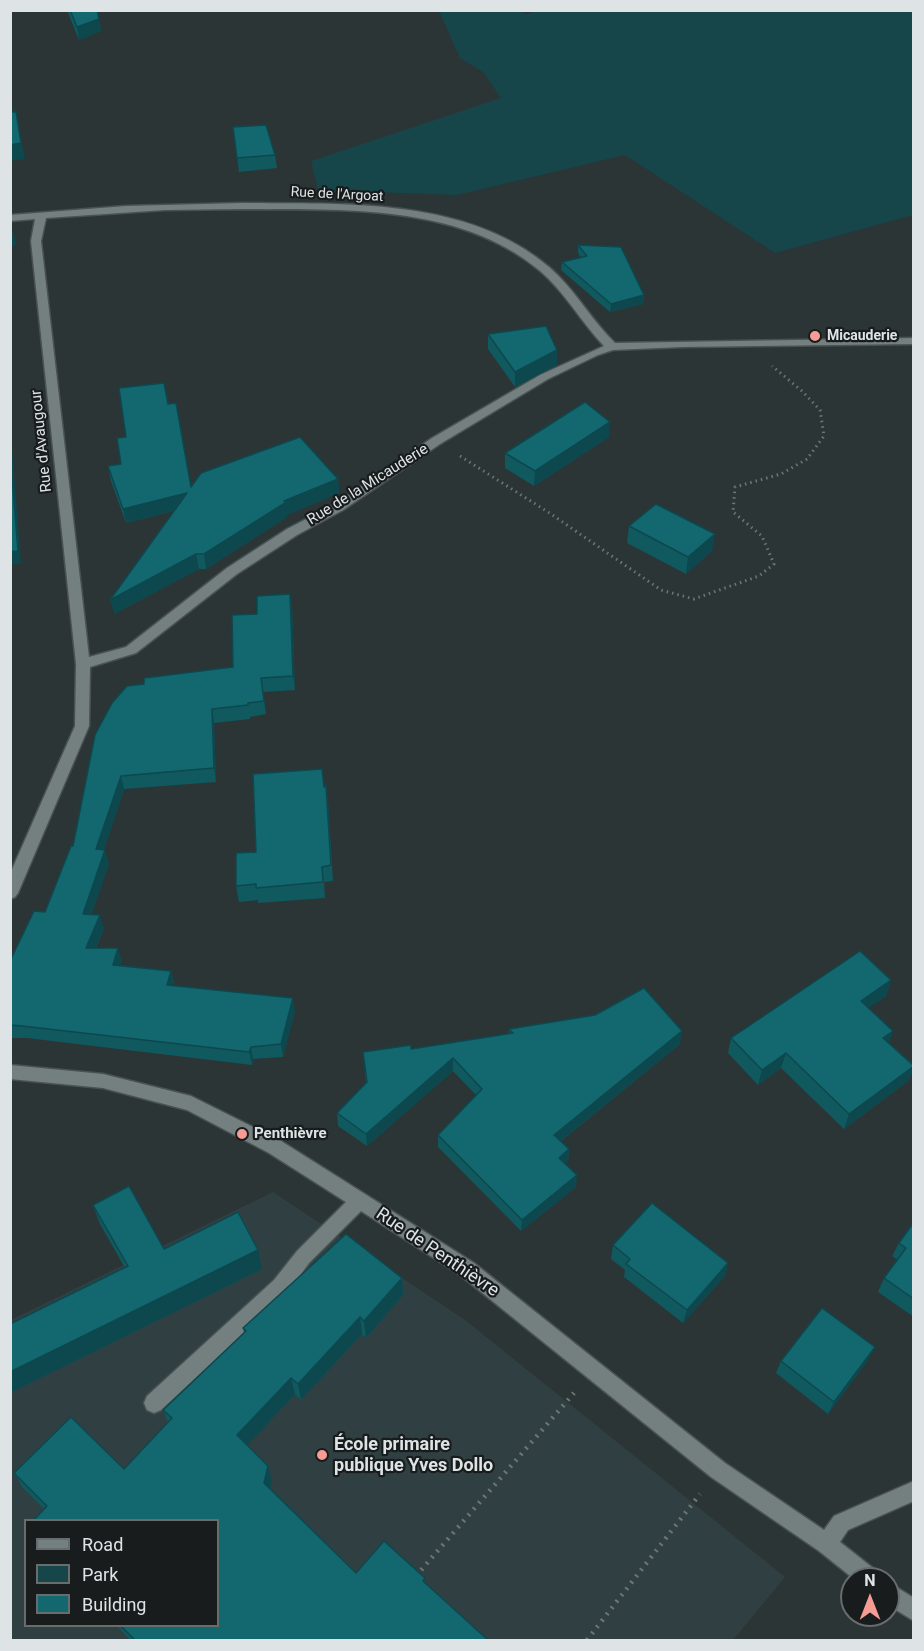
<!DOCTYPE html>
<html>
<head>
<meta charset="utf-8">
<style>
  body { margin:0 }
  #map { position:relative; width:924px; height:1651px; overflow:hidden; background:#2c3536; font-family:Roboto,sans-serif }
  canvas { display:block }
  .frame { position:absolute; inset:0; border:12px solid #dee4e5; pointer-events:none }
  .legend { position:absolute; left:24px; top:1519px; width:195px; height:108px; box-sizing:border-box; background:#181c1c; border:2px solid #676c6c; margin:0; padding:8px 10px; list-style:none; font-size:18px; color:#dee4e5 }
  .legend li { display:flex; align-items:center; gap:12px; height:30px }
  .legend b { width:30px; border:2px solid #676c6c }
  .north { position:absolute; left:840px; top:1567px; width:60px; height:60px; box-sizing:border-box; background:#181c1c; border:2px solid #676c6c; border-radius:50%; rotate:0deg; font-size:16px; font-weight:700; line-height:24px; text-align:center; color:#dee4e5 }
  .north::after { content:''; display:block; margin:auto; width:21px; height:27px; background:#f59c95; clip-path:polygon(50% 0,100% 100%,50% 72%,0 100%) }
</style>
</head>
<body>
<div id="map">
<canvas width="924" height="1651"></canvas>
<div class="frame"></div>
<ul class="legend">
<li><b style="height:8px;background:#747f80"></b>Road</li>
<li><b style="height:16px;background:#16454a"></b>Park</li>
<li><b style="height:16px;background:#13676f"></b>Building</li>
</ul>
<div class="north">N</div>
</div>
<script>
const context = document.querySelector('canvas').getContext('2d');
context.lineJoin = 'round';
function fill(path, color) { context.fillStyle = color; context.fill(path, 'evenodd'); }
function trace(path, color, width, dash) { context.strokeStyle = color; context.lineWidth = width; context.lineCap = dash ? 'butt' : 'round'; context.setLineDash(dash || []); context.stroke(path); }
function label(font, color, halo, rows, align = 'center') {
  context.font = font + ' Roboto,sans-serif'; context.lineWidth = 4.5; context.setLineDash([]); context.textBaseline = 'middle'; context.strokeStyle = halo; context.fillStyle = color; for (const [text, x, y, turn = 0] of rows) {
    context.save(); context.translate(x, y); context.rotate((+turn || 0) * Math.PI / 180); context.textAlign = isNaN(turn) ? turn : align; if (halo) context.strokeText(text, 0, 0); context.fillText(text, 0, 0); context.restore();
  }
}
const built = new Path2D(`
  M273,1192l192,128 320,257 -52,63h-722v-320zM26,1520h192v106h-192z`);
const green = new Path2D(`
  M519,11l8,3 13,-4 373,1v204l-138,38 -150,-98 -168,40 -139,-5 -7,-29 190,-63 -18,-26 -23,-14 -21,-47z`);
const pathFar1 = new Path2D(`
  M460,456l91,58 110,76 33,9 65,-23 15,-12 -12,-28 -29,-24 2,-25 46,-13 26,-15 17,-23 -4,-26 -18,-19 -30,-25`);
const path = new Path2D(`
  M416,1576l158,-183
  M587,1640l113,-146`);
const minor = new Path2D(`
  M242,203c102,1 225,-6 307,64 26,22 42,53 66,76l299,-5v6l-232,3 -69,3 -15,5 -50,24 -108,65 -97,66 -46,25 -60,39 -101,79 -46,14 -1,59 -71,167 -3,4 -5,2v-25l65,-148 1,-62 -45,-423 4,-22 -25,2v-6l116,-9zM242,209c99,1 216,-6 297,61 26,22 42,52 65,76l-64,29 -108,63 -97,66 -48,25 -60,39 -101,79 -37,10 -48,-416 5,-23 119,-8z
  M10,1065l93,9 88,22 90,45 193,122 251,200 99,67 10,-14 80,-35v20l-66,29 -8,12 38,30 3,7h-27l-35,-28 -108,-74 -251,-202 -99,-64 -52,52 -21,29 -127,118 -7,3 -7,-3 -3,-7 3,-7 127,-116 23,-29 49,-49 -77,-49 -82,-43 -84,-22 -93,-9z
  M888,1582l26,16v23l-26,-16z`);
const wall = new Path2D(`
  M67,10h30l4,21 -22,9z
  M233,127l42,28 2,13 -38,4z
  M578,245l66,50 -1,9 -33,8 -49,-42 1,-8 19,-4 -3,-5z
  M488,334l69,31 -42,22 -27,-38z
  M168,404l23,83 147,-8 1,14 -52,22v2l-81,52h-7l-85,45 60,-103 -48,12 -15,-42 -3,-15 13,-2 5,-27z
  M609,437l-75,49 -29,-18v-15z
  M629,526l83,25 -26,23 -59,-31z
  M290,594l2,13 3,83 -32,2 3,22 -16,3v2l-36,4 2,59 -92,7 -20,61 5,14 -18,51 13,13 -8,20 26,13 -2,4 51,6 3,12 -1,3 122,25 -12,46 -30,2 -1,6 -225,-27h-17v-77l35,-49 99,-228 89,-17 24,-53z
  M324,787h2l2,15 5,79 -9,1 1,16 -67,5v-3l-19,2 -3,-16 20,-34z
  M891,980l-5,16 -18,12 21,35 25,22v2l-6,14 -64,48 -63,-61 -23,17 -30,-32 3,-15z
  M509,1029l171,15 -119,97 8,8 -1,12 -3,2 11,24 -55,44 -83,-84v-12l38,-40 -23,-24 -86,75 -29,-20 -1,-13 29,-30 -3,-31 48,-3 98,-15z
  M93,1205l71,44 98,20 -252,124v-69l115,-56 -25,-44z
  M914,1222v95l-36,-25 6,-14 14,-18 -6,-4 7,-13z
  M613,1245l115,18 -3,13 -42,47 -59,-46 1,-7 -14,-11z
  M402,1278l1,17 -37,43 -4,-4 -61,66 -6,-6 -48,51 21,21 4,15 -2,8 86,84 70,10 63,58h-358l-14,-15h101l-174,-117 -21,-21 -9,-15 110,-4 44,-46 -5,-13 81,-77 -1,-5z
  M868,1360l-40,54 -52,-41 5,-12z`);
const shadedWall = new Path2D(`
  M99,19l2,12 -22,9 -2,-13z
  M16,112l9,47 -15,2v-16z
  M13,232l3,12 -6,4v-14z
  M644,295l-1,9 -33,8 1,-8z
  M557,350v15l-42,22v-15z
  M610,422l-1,15 -75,49 1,-15z
  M10,423l11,140 -10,2 1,69 -2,-5z
  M338,479l1,14 -52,22v2l-81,52 -2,-15 80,-53z
  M187,493l2,14 -63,16 -3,-14z
  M715,534l-3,17 -26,23 2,-17z
  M196,554l3,15 -85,45 -4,-14z
  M290,594l2,13 3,83 -2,-14z
  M212,709l2,14 2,59 -2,-14z
  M121,776l3,13 -24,74 -4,-14z
  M105,850l4,14 -22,63 -4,-13z
  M100,915l4,13 -14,33 -4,-13z
  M118,948l4,13 -5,16 -4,-12z
  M171,971l3,12 -4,15 -3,-13z
  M891,980l-5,16 -30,21 5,-16z
  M293,998l2,13 -12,46 -2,-13z
  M682,1031l-2,13 -127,103 1,-12z
  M893,1031l-5,16 -5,-9z
  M251,1047l2,12 -1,6 -3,-13z
  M786,1053l-5,15 -23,17 4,-15z
  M453,1058v13l-86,75 -1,-12z
  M914,1066l-6,15 -64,48 5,-15z
  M569,1149l-1,12 -10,9 1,-12z
  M577,1175l-1,12 -55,44 1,-11z
  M258,1250l4,19 -252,124v-21z
  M728,1263l-3,13 -42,47 4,-13z
  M402,1278l1,17 -37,43 -2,-17z
  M360,1317l2,17 -61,66 -3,-16z
  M875,1347l-7,13 -40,54 6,-12z
  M291,1378l4,16 -53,57 -5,-16z
  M268,1466l4,15 -4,16 -4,-14z`);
const building = new Path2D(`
  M70,10h27l2,9 -22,8z
  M10,101h1l1,11h4l5,31 -11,2z
  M266,125l9,30 -38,3 -4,-31z
  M578,245l43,2 23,48 -33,9 -49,-42 25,-6z
  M546,326l11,24 -42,22 -27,-38z
  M164,383l4,21 8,-1 15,84 10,-14 99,-36 38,42 -54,22 1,2 -81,51h-8l-86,46 77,-107 -64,16 -15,-43 13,-2 -4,-26 9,-1 -7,-49z
  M585,402l25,20 -75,49 -30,-18z
  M10,452l8,99 -8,1z
  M656,504l59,30 -27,23 -59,-31z
  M290,594l3,82 -32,2 3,23 -16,2v2l-36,4 2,59 -93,8 -25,73 9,1 -22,64 17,1 -14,33h32l-5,17 58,6 -4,14 126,13 -12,46 -30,3 -2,5 -227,-26 -12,-1v-64l24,-50 11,1 26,-66h2l22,-111 17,-32 15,-17 17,-2v-6l89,-11 -1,-52 25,-1v-18z
  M322,769l2,18 2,-1 5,79 -9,2 1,15 -67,6v-4l-20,2v-33l20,-1 -3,-78z
  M860,951l31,29 -30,21 32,30 -10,7 31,28 -65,48 -63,-61 -24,17 -31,-32z
  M644,988l38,43 -128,104 15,14 -10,9 18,17 -55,45 -84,-85 44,-46 -29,-31 -87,76 -29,-21 30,-31 -4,-30 48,-7v4l102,-16 -4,-4 86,-14z
  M129,1186l35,63 74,-37 20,38 -248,122v-48l118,-58 -35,-61z
  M652,1203l76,60 -41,47 -61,-46 4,-5 -17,-14z
  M914,1222v77l-30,-21 22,-30 -7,-5z
  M346,1234l56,44 -38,43 -4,-4 -62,67 -7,-6 -54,57 31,31 -4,17 92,90 28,-32 41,37 -2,3 66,60h-353l-15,-15h97v-105h-185l14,-15 -33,-33 57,-56 53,52 48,-51 -9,-8 83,-79 -3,-3z
  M822,1308l53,39 -41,55 -53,-41z`);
const markers = [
  [815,336,6,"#f59c95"],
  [242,1134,6,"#f59c95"],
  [322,1455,6,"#f59c95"]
];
const farStreetnames = [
  ["Rue de l'Argoat",337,195,3]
];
const farPoinames = [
  ["Micauderie",827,336]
];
const streetNames = [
  ["Rue d'Avaugour",42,441,-96],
  ["Rue de la Micauderie",368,485,-32]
];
const poiNames = [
  ["Penthièvre",254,1134]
];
const nearStreetnames = [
  ["Rue de Penthièvre",437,1253,34]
];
const nearPoinames = [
  ["École primaire",334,1445],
  ["publique Yves Dollo",334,1466]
];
fill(built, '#304042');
fill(green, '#16454a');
trace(minor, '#495152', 3);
trace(pathFar1, '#6d7576', 3, [1.5, 4]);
trace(path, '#6d7576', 4.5, [2, 6]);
fill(minor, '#747f80');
fill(wall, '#10595f');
fill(shadedWall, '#0d484e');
fill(building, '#13676f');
trace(building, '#0d484e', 1.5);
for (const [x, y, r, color] of markers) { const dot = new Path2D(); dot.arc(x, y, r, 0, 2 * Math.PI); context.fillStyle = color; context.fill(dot); trace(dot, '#181c1c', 2); }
label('14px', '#dee4e5', '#181c1c', farStreetnames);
label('bold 14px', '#dee4e5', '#181c1c', farPoinames, 'left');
label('15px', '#dee4e5', '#181c1c', streetNames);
label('bold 15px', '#dee4e5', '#181c1c', poiNames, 'left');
label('18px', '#dee4e5', '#181c1c', nearStreetnames);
label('bold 18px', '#dee4e5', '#181c1c', nearPoinames, 'left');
</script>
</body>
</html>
